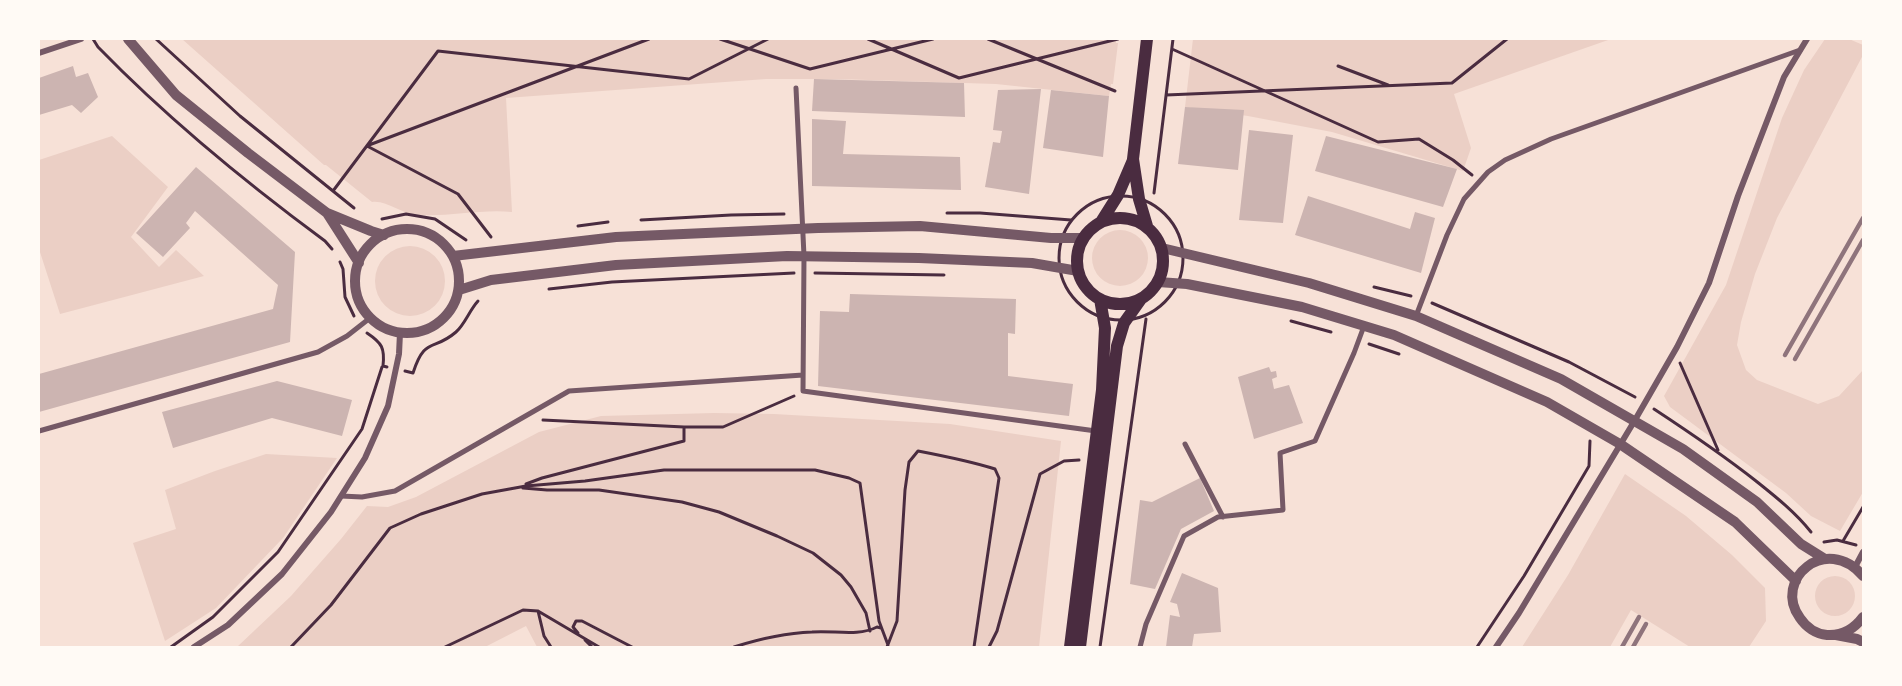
<!DOCTYPE html>
<html>
<head>
<meta charset="utf-8">
<style>
  body { margin:0 }
  #map { position:relative; width:1902px; height:686px; overflow:hidden; background:#f7e1d7; font-family:Rubik,sans-serif }
  canvas { display:block }
  .frame { position:absolute; inset:0; border:40px solid #fffaf5; pointer-events:none }
</style>
</head>
<body>
<div id="map">
<canvas width="1902" height="686"></canvas>
<div class="frame"></div>
</div>
<script>
const context = document.querySelector('canvas').getContext('2d');
context.lineJoin = 'round';
function fill(path, color) { context.fillStyle = color; context.fill(path, 'evenodd'); }
function trace(path, color, width, dash) { context.strokeStyle = color; context.lineWidth = width; context.lineCap = dash ? 'butt' : 'round'; context.setLineDash(dash || []); context.stroke(path); }
const green = new Path2D(`
  M182,39h934v4h2l-5,41h-2l-2,12 -113,-12 -159,-5h-71l-260,19 6,114c-31,-3 -64,5 -95,3 -16,-1 -30,-15 -45,-13l-46,-37h-2z
  M1193,39h418l-157,55 17,54 -8,23 -131,-39 -84,-16 -63,-9z
  M1825,39h24l14,6v10l-86,163 -22,56 -14,48 -4,23 9,25 11,10 61,24 21,-8 24,-26v122l-23,39 -29,-15 -25,-23 -116,-86 -6,-11 62,-111 56,-167 22,-48z
  M112,136l56,51 -37,50 28,30 17,-17 28,26 -144,38 -21,-65v-89z
  M1092 258a28 28 0 1 1 56 0a28 28 0 1 1-56 0Z
  M375 281a35 35 0 1 1 70 0a35 35 0 1 1-70 0Z
  M714,413l60,1 176,10 111,17 -22,206h-502l-11,-21 -41,21h-248l54,-51 50,-57 26,-33 21,1 28,-10 123,-65 62,-16z
  M266,454l71,4 -54,80 -67,70 -51,33 -32,-98 43,-14 -11,-39 50,-19z
  M1625,474l61,42 46,39 33,33 1,33 -17,26h-59l-59,-37 -21,37h-88l46,-72z
  M1815 596a20 20 0 1 1 40 0a20 20 0 1 1-40 0Z`);
const building = new Path2D(`
  M73,66l3,11 12,-4 10,24 -17,16 -9,-8 -33,10v-37z
  M814,79l150,4 1,34 -153,-6z
  M1041,89l-12,105 -44,-7 8,-45 7,1 2,-12 -9,-1 5,-40z
  M1051,90l58,6 -6,61 -60,-9z
  M1185,107l59,3 -6,60 -60,-6z
  M812,119l34,2 -3,33 117,3 1,33 -149,-4z
  M1249,130l44,5 -10,88 -44,-3z
  M1326,136l131,33 -14,38 -128,-36z
  M196,167l99,85 -5,90 -251,70v-38l234,-65 5,-24 -83,-74 -9,12 4,5 -27,29 -27,-24z
  M1308,196l102,33 5,-17 20,6 -14,55 -126,-38z
  M850,294l166,5 -1,35 -7,-1v43l65,8 -4,32 -251,-30 2,-75 29,1z
  M1269,367l2,5 5,-1 1,6 -5,2 2,10 15,-4 14,38 -49,16 -16,-62z
  M277,381l75,19 -10,36 -70,-18 -99,30 -11,-36z
  M1200,478l14,33 -33,18 -26,60 -25,-5 10,-84 12,2z
  M1182,573l36,15 3,44 -27,2 -2,13h-26l4,-32 10,2 -3,-13 -7,-2z`);
const path = new Path2D(`
  M93,39l5,8c70,72 147,135 227,194l7,8
  M156,39l84,77 114,92
  M720,39l90,30 123,-30
  M868,39l91,39 159,-39
  M988,39l127,52
  M1172,49l206,93 41,-3 34,21 19,15
  M1338,66l50,19
  M1166,95l286,-12 55,-44
  M369,145l280,-106
  M367,146l91,48 33,43
  M333,191l105,-140 251,28 79,-40
  M1154,193l19,-154
  M1059 258a62 62 0 1 1 124 0a62 62 0 1 1-124 0Z
  M947,213h33l91,7
  M382,219l24,-5 29,5 31,21
  M641,220l90,-5 53,-1
  M578,226l30,-4
  M340,262l3,7 2,28 9,19
  M815,273l129,2
  M1374,287l37,9
  M549,289l63,-7 182,-9
  M1432,303l137,59 66,35
  M1291,321l40,11
  M367,333c15,10 18,15 16,33l4,1
  M1369,344l30,10
  M1680,363l38,87
  M405,371l8,2c12,-37 20,-21 43,-41 9,-8 13,-21 22,-31
  M1654,409c35,23 69,46 102,72 20,16 39,31 55,51
  M543,420l141,7h39l71,-31
  M526,484l16,-6 142,-37v-14
  M523,488l24,2h52l83,12 37,10 58,24 36,17 28,22 10,12 15,26 4,18
  M1843,541l20,-34
  M1824,542l13,-2 19,5
  M538,611l6,25 7,11
  M578,633l-5,-6 3,-6h6l50,26
  M585,640l7,7
  M171,647l42,-30 65,-65 84,-123 20,-62
  M291,647l40,-42 59,-77 31,-14 61,-20 44,-8 59,-5 79,-11h151l34,8 11,5 19,138 9,24
  M445,647l78,-37 15,1 61,36
  M734,647c25,-8 52,-14 78,-15 22,-2 45,5 65,-5l4,1
  M887,647l10,-26 8,-131 4,-28 9,-11c26,5 52,10 77,18l4,9 -25,169
  M989,647l8,-16 43,-157 24,-13 15,-1
  M1100,647l46,-328
  M1477,647l47,-71 65,-110 1,-25`);
const pedestrian = new Path2D(`
  M796,88l8,168 -1,135 293,40
  M1416,316l31,-81 17,-36 24,-27 17,-12 46,-21 249,-89
  M39,431l279,-79 29,-16 23,-18
  M1185,444l38,73
  M341,496l21,1 33,-6 174,-100 234,-16
  M1140,647l6,-23 38,-88 34,-19 65,-7 -3,-57 35,-12 39,-88 10,-27`);
const minor = new Path2D(`
  M39,53l42,-14
  M1855,567l8,-15
  M194,647l34,-22 54,-51 49,-62 34,-54 23,-52 11,-52 1,-21
  M1496,647l23,-34 116,-193 42,-73 32,-64 29,-87 46,-119 23,-38`);
const tertiary = new Path2D(`
  M128,39l48,56 72,58 79,60 44,18 13,4
  M327,213l32,50
  M355 281a52 52 0 1 1 104 0a52 52 0 1 1-104 0Z
  M1162,248l147,35 107,33 145,63 122,70 74,53 44,42 24,15
  M453,256l163,-19 202,-9 102,-2 131,12h32
  M1158,282l29,2 115,23 92,28 153,67 73,42 115,78 61,59
  M459,290l32,-10 125,-15 171,-9 132,2 113,5 46,8
  M1863,576c-37,-43 -91,4 -63,42 6,9 16,16 27,17 15,1 27,-6 36,-18
  M1836,635l21,4 6,3`);
const secondary = new Path2D(`
  M1147,39l-14,120 6,40 8,27
  M1077 261a43 43 0 1 1 86 0a43 43 0 1 1-86 0Z
  M1101,222l17,-27 15,-35
  M1070,647l32,-257 3,-62 -5,-29
  M1080,647l37,-301 7,-23 17,-24`);
const rail = new Path2D(`
  M1785,355l78,-137
  M1795,359l68,-119
  M1622,647l17,-30
  M1633,647l13,-23`);
fill(green, '#ebcfc5');
fill(building, '#ccb4b1');
trace(path, '#4a2c40', 3);
trace(pedestrian, '#755966', 5);
trace(minor, '#755966', 6);
trace(tertiary, '#755966', 10);
trace(secondary, '#4a2c40', 12);
trace(rail, '#8f747c', 4.5);
</script>
</body>
</html>
